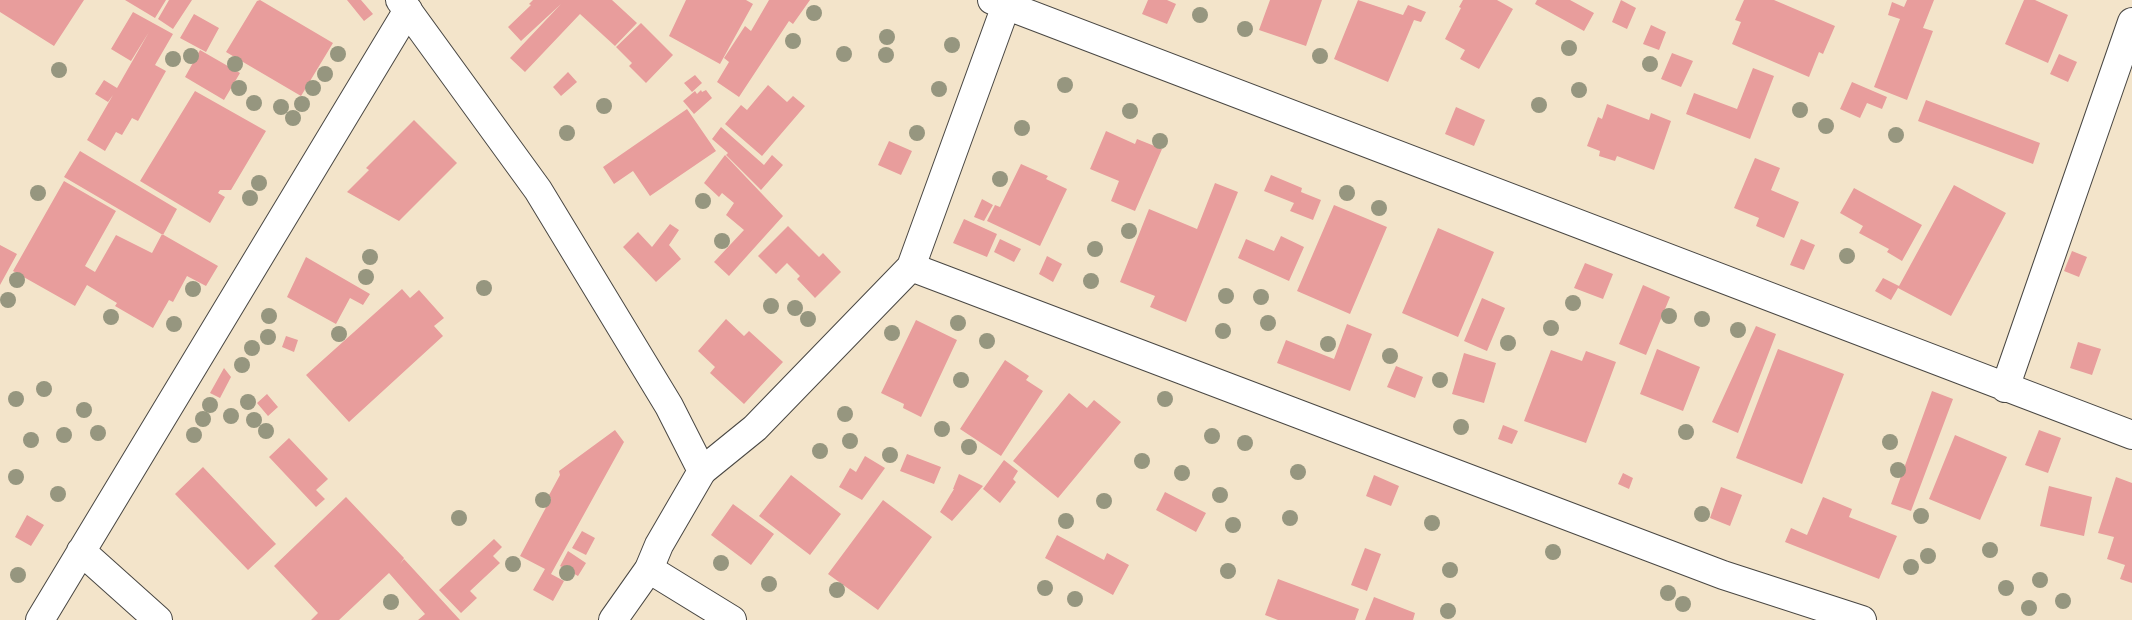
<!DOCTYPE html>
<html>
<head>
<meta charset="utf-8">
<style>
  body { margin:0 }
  canvas { display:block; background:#f3e4ca }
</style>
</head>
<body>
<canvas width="2132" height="620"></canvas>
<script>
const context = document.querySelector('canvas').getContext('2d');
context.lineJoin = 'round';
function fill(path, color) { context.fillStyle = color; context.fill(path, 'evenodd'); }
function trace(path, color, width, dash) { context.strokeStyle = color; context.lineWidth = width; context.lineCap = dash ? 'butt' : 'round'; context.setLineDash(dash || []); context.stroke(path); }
const building = new Path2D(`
  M0,0h84l-30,46 -54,-34z
  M125,0h41l-11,18z
  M169,0h23l-19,29 -15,-10z
  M260,0l73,43 -32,53 -75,-44 31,-51z
  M347,0h14l12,14 -9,7z
  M533,0h79l25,23 -22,23 -35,-32 -55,58 -15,-14 51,-54 -40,37 -13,-14 23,-22 -2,-1z
  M686,0h60l7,4 -33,60 -51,-28z
  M769,0h41l-17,24 -4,-3 -50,76 -22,-15 12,-20 -5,-4 21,-32 6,5z
  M1148,0h19l9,4 -9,20 -25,-10z
  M1270,0h52l-16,46 -47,-16z
  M1358,0l45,15 5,-10 18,7 -5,10 -7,-2 -26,62 -54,-23z
  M1463,0h34l16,9 -34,60 -19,-10 5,-9 -20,-11 16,-31 -2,-1z
  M1537,0h33l24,13 -10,18 -49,-27z
  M1621,0l15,8 -9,21 -15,-7z
  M1744,0h30l61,26 -12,28 -4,-2 -10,25 -77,-33 9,-22 -6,-2z
  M1907,0h27l-11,28 10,3 -26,69 -33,-13 26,-68 -12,-4 4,-13 12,5z
  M2024,0h11l33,15 -20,48 -43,-19z
  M133,12l40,22 -18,31 11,6 -28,50 -6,-3 -10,17 -6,-3 -11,19 -18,-11 26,-45 -5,7 -13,-8 9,-14 13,8 32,-56 -18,29 -20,-12z
  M194,14l25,14 -13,24 -26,-14z
  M641,23l32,32 -27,28 -17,-17 3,-3 -16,-16z
  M1651,25l15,7 -7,18 -16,-6z
  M200,50l40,23 -16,27 -39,-23z
  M1672,53l21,8 -12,26 -20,-8z
  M2059,54l18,8 -9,20 -18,-8z
  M1753,68l21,8 -24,63 -64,-25 8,-21 43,16z
  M568,72l9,10 -16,14 -8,-9z
  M695,75l7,8 -10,9 -8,-9z
  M1852,82l35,15 -5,12 -15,-6 -7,15 -20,-9z
  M768,85l19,17 6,-6 12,10 -43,50 -37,-32 16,-19 6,5z
  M701,90l1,2 4,-2 6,8 -18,16 -11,-13 12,-10 2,3z
  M195,91l71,40 -35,59h-11l-2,3 7,4 -15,26 -70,-42z
  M1926,100l114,43 -7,21 -115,-43z
  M1607,104l42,16 2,-7 20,8 -17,49 -37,-14 -2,5 -16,-5 1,-5 -13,-5 11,-29 4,2z
  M1456,107l29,13 -11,26 -29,-12z
  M687,109l29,42 -66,45 -17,-25 -19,13 -11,-17z
  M414,120l43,43 -58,58 -52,-29 22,-22 -3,-2z
  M721,127l43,38 8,-10 11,10 -22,25 -35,-35 2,-2 -16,-14z
  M1106,131l29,13 2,-5 25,10 -27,62 -24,-10 8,-20 -29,-12z
  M889,141l23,10 -11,24 -23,-10z
  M80,151l97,58 -14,26 -99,-58z
  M725,155l58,61 -54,60 -15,-14 30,-32 -18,-15 8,-12 -12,-10 -3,4 -15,-14z
  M1755,158l25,10 -9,22 28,12 -15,36 -28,-12 3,-8 -25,-10z
  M1021,164l27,12 -2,3 21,10 -27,57 -53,-25 8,-16 5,2z
  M1271,175l31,13 -1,4 20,8 -8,20 -23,-9 4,-8 -30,-12z
  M64,181l52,30 -31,55 10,6 21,-37 36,18 10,-19 56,32 -12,20 -19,-10 -14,26 -4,-2 -16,28 -38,-22 2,-3 -30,-18 -12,21 -62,-35z
  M1215,183l23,9 -52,130 -36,-15 5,-11 -35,-14 29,-73 48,20z
  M1954,185l52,28 -55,103 -53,-28 -7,12 -16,-9 8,-13 16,8z
  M1854,188l68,37 -20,36 -15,-9 2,-3 -30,-16 4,-7 -23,-13z
  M982,199l11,6 -9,16 -10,-4z
  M1334,205l53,22 -37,87 -53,-23z
  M964,219l33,15 -10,23 -34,-14z
  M670,224l9,6 -10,15 12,14 -25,23 -33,-35 15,-15 14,15z
  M788,226l31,31 4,-4 18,19 -26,26 -18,-19 3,-3 -13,-13 -11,11 -18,-18z
  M1438,228l56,24 -36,85 -56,-24z
  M1281,236l23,11 -15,34 -51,-23 8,-19 28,12z
  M1000,239l21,10 -7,13 -20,-10z
  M1801,239l14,6 -11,25 -14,-5z
  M0,245l17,9 -17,31z
  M2072,251l15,6 -8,20 -15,-6z
  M1047,256l15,8 -9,18 -14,-8z
  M306,257l64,37 -7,11 -13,-7 -14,26 -49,-27z
  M1585,263l28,11 -10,25 -29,-11z
  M1643,285l27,12 -24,58 -27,-11z
  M402,289l8,9 9,-8 25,28 -10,8 9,10 -94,86 -43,-47z
  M1482,298l23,10 -18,43 -23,-10z
  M726,319l18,17 5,-5 34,31 -39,42 -34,-31 5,-6 -17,-16z
  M916,320l41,20 -36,77 -18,-9 1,-4 -23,-11z
  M1347,324l25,10 -22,57 -73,-28 9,-23 48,19z
  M1756,326l20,8 -38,99 -26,-11z
  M286,336l12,4 -4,12 -12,-5z
  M2078,342l23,7 -9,26 -22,-7z
  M1657,349l43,18 -17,44 -43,-17z
  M1778,349l66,25 -42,110 -66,-26z
  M1551,350l31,11 4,-10 30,11 -30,81 -62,-22z
  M1464,353l32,10 -12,40 -32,-9z
  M1005,360l24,16 -3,4 17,11 -42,65 -41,-27z
  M1396,366l27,11 -8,21 -28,-11z
  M224,368l7,9 -11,21 -10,-5z
  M1932,391l21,8 -42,112 -20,-7z
  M1069,393l18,15 7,-8 27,22 -63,76 -45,-37z
  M267,394l11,13 -10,9 -11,-13z
  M1503,425l15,6 -6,13 -14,-5z
  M615,430l9,12 -73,132 13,7 -11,20 -20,-11 12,-21 -25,-13 31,-58 -3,-1 12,-22 -1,-4z
  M2039,430l22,8 -13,35 -23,-8z
  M1955,435l52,22 -27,63 -51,-21z
  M289,438l39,41 -12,11 9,9 -9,8 -47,-50z
  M907,454l34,13 -7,17 -34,-13z
  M865,456l20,12 -23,32 -23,-13 11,-19 6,4z
  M1004,460l14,11 -5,8 3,3 -16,21 -17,-14z
  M203,467l73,77 -28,26 -73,-76z
  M1623,473l10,5 -4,11 -11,-5z
  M959,474l24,12 -31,35 -12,-9 14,-23h-1z
  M791,475l50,39 -31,41 -51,-39z
  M1374,475l25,11 -8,20 -25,-10z
  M2116,477l16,6v100l-12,-4 5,-14 -18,-6 7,-22 -16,-4z
  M2049,486l43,11 -8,39 -44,-10z
  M1721,487l21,8 -12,31 -20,-8z
  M1165,492l41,21 -10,19 -40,-22z
  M346,497l58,61 -4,6 4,-5 56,61h-42l7,-6 -36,-41 -50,47h-28l7,-7 -44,-47z
  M1823,497l29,12 -3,8 48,19 -18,43 -94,-37 6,-14 16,7z
  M883,500l49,37 -54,73 -50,-36z
  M733,504l41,30 -23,31 -40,-30z
  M27,515l17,10 -13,21 -16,-9z
  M582,531l13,7 -9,17 -14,-7z
  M1057,535l47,25 3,-7 22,12 -16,30 -68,-37z
  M494,539l8,8 -9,9 7,7 -30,28 7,7 -16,15 -22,-23z
  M1365,548l16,6 -14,37 -16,-6z
  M568,551l18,12 -8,13 -18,-10z
  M1278,579l81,30 -4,11h-77l-13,-5z
  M1374,597l41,16 -2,7h-48z`);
const street = new Path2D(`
  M992,0l1140,435
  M911,267l812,308 139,45
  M2005,388l127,-366
  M702,471l53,-43 156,-161 97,-267
  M81,551l77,69
  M649,569l83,51
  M40,620l368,-610`);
const secondary = new Path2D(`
  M400,0l138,190 131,216 33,65 -43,74 -10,24 -36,51`);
const trees = [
  [814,13],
  [1200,15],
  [1245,29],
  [887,37],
  [793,41],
  [952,45],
  [1569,48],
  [338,54],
  [844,54],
  [886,55],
  [191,56],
  [1320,56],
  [173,59],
  [235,64],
  [1650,64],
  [59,70],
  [325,74],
  [1065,85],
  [239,88],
  [313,88],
  [939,89],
  [1579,90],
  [254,103],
  [302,104],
  [1539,105],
  [604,106],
  [281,107],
  [1800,110],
  [1130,111],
  [293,118],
  [1826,126],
  [1022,128],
  [567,133],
  [917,133],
  [1896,135],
  [1160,141],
  [1000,179],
  [259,183],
  [38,193],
  [1347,193],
  [250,198],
  [703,201],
  [1379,208],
  [1129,231],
  [722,241],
  [1095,249],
  [1847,256],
  [370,257],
  [366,277],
  [17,280],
  [1091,281],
  [484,288],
  [193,289],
  [1226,296],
  [1261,297],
  [8,300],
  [1573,303],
  [771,306],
  [795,308],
  [269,316],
  [1669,316],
  [111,317],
  [808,319],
  [1702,319],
  [958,323],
  [1268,323],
  [174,324],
  [1551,328],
  [1738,330],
  [1223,331],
  [892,333],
  [339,334],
  [268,337],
  [987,341],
  [1508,343],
  [1328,344],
  [252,348],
  [1390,356],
  [242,365],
  [961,380],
  [1440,380],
  [44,389],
  [16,399],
  [1165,399],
  [248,402],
  [210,405],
  [84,410],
  [845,414],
  [231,416],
  [203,419],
  [254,420],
  [1461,427],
  [942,429],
  [266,431],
  [1686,432],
  [98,433],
  [64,435],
  [194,435],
  [1212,436],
  [31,440],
  [850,441],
  [1890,442],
  [1245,443],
  [969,447],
  [820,451],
  [890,455],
  [1142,461],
  [1898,470],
  [1298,472],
  [1182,473],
  [16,477],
  [58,494],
  [1220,495],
  [543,500],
  [1104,501],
  [1702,514],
  [1921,516],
  [459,518],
  [1290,518],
  [1066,521],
  [1432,523],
  [1233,525],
  [1990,550],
  [1553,552],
  [1928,556],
  [721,563],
  [513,564],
  [1911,567],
  [1450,570],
  [1228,571],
  [567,573],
  [18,575],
  [2040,580],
  [769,584],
  [1045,588],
  [2006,588],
  [837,590],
  [1668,593],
  [1075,599],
  [2063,601],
  [391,602],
  [1683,604],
  [2029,608],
  [1448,611]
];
fill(building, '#e89d9c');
trace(street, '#494743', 30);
trace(secondary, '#494743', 30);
trace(street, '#fff', 28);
trace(secondary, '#fff', 28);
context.fillStyle = '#96967f';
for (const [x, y] of trees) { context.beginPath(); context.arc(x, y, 8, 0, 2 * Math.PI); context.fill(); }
</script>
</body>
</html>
